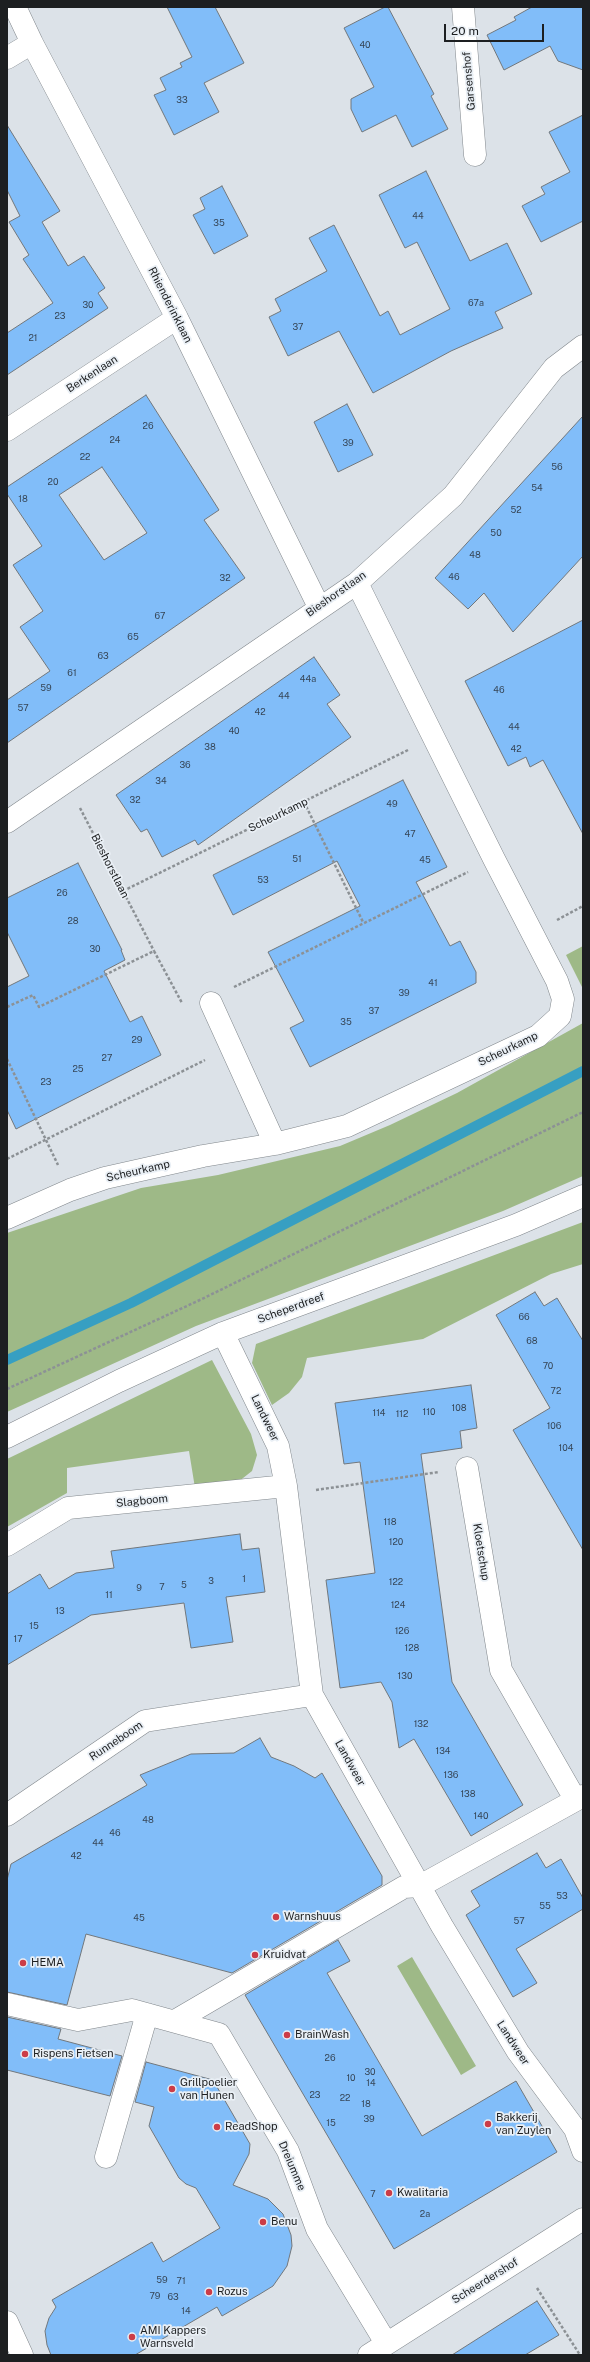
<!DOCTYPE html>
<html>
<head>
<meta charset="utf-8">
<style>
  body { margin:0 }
  #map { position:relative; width:590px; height:2362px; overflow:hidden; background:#dce2e8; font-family:"Public Sans",sans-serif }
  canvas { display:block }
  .frame { position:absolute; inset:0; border:8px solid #1d1f21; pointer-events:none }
  .scale { position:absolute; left:444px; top:24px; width:100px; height:18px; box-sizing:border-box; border:2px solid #1d1f21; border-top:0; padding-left:5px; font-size:12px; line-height:14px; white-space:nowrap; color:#1d1f21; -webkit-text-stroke:3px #e9eff5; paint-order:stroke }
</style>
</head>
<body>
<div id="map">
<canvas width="590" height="2362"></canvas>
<div class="frame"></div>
<div class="scale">20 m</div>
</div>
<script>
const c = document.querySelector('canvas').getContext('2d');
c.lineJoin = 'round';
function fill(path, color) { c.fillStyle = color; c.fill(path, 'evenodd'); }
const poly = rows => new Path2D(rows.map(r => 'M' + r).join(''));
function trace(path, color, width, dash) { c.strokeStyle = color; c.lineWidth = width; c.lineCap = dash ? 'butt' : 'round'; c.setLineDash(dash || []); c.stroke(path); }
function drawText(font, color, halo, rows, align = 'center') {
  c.font = font + ' "Public Sans",sans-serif'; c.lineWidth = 3.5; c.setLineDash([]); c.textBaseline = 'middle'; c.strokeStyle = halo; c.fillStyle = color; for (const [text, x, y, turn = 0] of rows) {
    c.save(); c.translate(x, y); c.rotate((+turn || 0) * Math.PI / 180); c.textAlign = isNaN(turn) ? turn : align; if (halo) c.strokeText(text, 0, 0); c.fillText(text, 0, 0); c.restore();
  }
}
fill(poly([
  [583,946,583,989,566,955],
  [583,1023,583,1176,503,1211,196,1326,7,1412,7,1233,141,1188,218,1175,340,1146,390,1125,457,1093],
  [583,1222,583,1264,551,1274,423,1339,307,1358,302,1377,289,1393,272,1405,252,1363,256,1344],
  [212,1360,251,1434,257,1455,252,1471,238,1482,195,1488,189,1451,67,1468,67,1493,7,1527,7,1459],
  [412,1957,476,2066,461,2075,397,1966]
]), '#9eb987');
trace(poly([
  [7,1360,131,1303,583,1071]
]), '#379fc2', 10);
const building = poly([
  [167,7,215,7,244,63,204,83,219,112,174,135,154,95,166,90,160,78,182,67,180,63,192,57,167,7],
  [385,7,388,7,434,94,431,96,448,129,412,147,396,115,362,132,351,109,351,99,374,87,344,28,385,7],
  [532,7,583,7,583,70,558,61,550,46,504,70,487,35,516,20,514,17,532,7],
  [583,115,583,221,541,242,522,206,545,194,541,187,570,172,549,132,583,115],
  [7,125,60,211,42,222,68,266,84,256,105,288,98,293,108,308,7,375,7,333,53,303,23,259,29,255,9,222,20,216,7,190,7,125],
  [426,171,470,261,507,243,532,294,495,312,503,328,451,351,373,393,339,331,288,356,269,317,281,311,275,299,327,271,309,238,334,225,380,316,388,311,400,335,450,309,417,242,405,248,379,195,426,171],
  [222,186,248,236,214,254,193,215,205,209,200,198,222,186],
  [146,395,219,510,204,520,245,578,7,743,7,700,50,671,20,627,43,611,13,565,42,546,7,494,7,487,146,395],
  [102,467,147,533,104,560,59,495,102,467],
  [347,404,373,455,338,472,314,422,347,404],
  [583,416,583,556,513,632,484,593,468,609,435,578,583,416],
  [583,620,583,834,543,760,530,767,526,757,508,766,465,681,583,620],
  [314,657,340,695,327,704,351,737,198,845,195,840,162,857,147,829,141,832,116,795,314,657],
  [403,780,447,867,416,882,450,946,460,941,476,972,476,983,310,1067,290,1028,304,1021,268,952,360,906,337,861,233,915,213,875,403,780],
  [78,863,122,950,121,950,125,960,104,971,130,1022,142,1016,161,1055,16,1129,7,1110,7,987,29,976,7,932,7,898,78,863],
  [535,1292,544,1306,557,1298,583,1341,583,1550,513,1430,550,1408,496,1315,535,1292],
  [471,1385,477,1428,460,1431,462,1448,421,1454,452,1682,523,1805,471,1836,414,1739,399,1748,392,1702,381,1682,340,1688,326,1580,375,1573,360,1462,344,1464,335,1403,471,1385],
  [240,1534,242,1550,259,1548,265,1592,226,1597,233,1642,191,1648,184,1603,91,1615,7,1665,7,1594,40,1574,49,1589,76,1573,114,1568,111,1551,240,1534],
  [260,1738,271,1757,294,1766,315,1778,322,1773,382,1876,382,1885,232,1973,86,1934,67,2005,7,1992,7,1880,11,1864,147,1785,140,1775,191,1754,234,1753,260,1738],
  [537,1853,546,1868,561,1859,583,1898,583,1909,516,1949,537,1983,513,1997,466,1915,480,1906,471,1891,537,1853],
  [338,1940,350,1961,327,1973,422,2136,516,2081,557,2152,394,2249,245,1995,338,1940],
  [7,2017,61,2029,58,2039,122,2056,110,2096,7,2070,7,2017],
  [146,2062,213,2080,250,2144,249,2154,233,2185,268,2199,283,2214,291,2235,292,2246,287,2266,273,2286,260,2294,222,2316,217,2307,135,2355,51,2355,47,2345,45,2331,49,2318,56,2307,52,2300,152,2242,163,2262,220,2228,196,2188,186,2184,179,2178,149,2126,154,2107,135,2102,146,2062],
  [537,2301,559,2335,525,2355,452,2355,537,2301]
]);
fill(building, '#81bdf9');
trace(building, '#71777c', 1);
const minor = poly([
  [15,7,32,43,177,318,319,607],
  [463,7,475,155],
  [7,58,32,43],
  [7,430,177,318],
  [7,822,357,583,453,496,554,368,583,346],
  [211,1003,275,1144],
  [7,1218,70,1190,105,1178,203,1156,275,1144,347,1126,538,1036,560,1016,563,999,557,981,494,859,357,583],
  [223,1333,278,1446,286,1486,312,1695,442,1926,518,2052,575,2129,583,2151],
  [7,1437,119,1381,223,1333,516,1225,583,1196],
  [467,1468,501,1670,575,1799],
  [7,1545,68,1508,286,1486],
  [7,1815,145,1721,312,1695],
  [7,2004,78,2020,132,2010,219,2034,288,2151,317,2229,386,2343],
  [175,2021,404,1887,420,1886,583,1796],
  [106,2157,147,2014],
  [7,2322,22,2355],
  [369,2355,583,2219]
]);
trace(minor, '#81878c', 23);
trace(poly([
  [304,802,363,922],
  [80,808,154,951],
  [123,891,408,750],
  [557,920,583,906],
  [234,987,468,872],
  [7,1007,33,995,39,1007,154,951,182,1003],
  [7,1059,58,1165],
  [7,1159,205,1060],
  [7,1389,202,1299,583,1112],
  [316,1490,439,1472],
  [537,2288,580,2355]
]), '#8c9195', 2.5, [3, 2]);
trace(minor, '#fff', 22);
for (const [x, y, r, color] of [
  [276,1917,4,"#cc3c47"],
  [255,1955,4,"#cc3c47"],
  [23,1963,4,"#cc3c47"],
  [287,2035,4,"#cc3c47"],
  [25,2054,4,"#cc3c47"],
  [172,2089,4,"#cc3c47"],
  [488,2124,4,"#cc3c47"],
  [217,2127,4,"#cc3c47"],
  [389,2193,4,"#cc3c47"],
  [263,2222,4,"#cc3c47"],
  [209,2292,4,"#cc3c47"],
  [132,2337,4,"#cc3c47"]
]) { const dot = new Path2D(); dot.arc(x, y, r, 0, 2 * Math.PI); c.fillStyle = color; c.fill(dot); trace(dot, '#e9eff5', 1.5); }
drawText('9px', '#364657', null, [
  ["40",365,45],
  ["33",182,100],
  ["44",418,216],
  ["35",219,223],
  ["67a",476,303],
  ["30",88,305],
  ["23",60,316],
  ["37",298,327],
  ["21",33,338],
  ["26",148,426],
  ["24",115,440],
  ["39",348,443],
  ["22",85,457],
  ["56",557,467],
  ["20",53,482],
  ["54",537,488],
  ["18",23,499],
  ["52",516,510],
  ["50",496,533],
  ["48",475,555],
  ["46",454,577],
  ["32",225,578],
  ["67",160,616],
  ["65",133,637],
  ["63",103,656],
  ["61",72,673],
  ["44a",308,679],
  ["59",46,688],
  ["46",499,690],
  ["44",284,696],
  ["57",23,708],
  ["42",260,712],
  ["44",514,727],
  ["40",234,731],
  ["38",210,747],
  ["42",516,749],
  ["36",185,765],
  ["34",161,781],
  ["32",135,800],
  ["49",392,804],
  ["47",410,834],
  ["51",297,859],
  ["45",425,860],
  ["53",263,880],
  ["26",62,893],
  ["28",73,921],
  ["30",95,949],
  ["41",433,983],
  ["39",404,993],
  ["37",374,1011],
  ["35",346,1022],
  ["29",137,1040],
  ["27",107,1058],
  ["25",78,1069],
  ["23",46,1082],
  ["66",524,1317],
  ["68",532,1341],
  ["70",548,1366],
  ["72",556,1391],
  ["108",459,1408],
  ["110",429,1412],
  ["114",379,1413],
  ["112",402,1414],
  ["106",554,1426],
  ["104",566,1448],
  ["118",390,1522],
  ["120",396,1542],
  ["1",244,1579],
  ["3",211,1581],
  ["122",396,1582],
  ["5",184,1585],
  ["7",162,1587],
  ["9",139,1588],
  ["11",109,1595],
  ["124",398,1605],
  ["13",60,1611],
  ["15",34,1626],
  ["126",402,1631],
  ["17",18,1639],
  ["128",412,1648],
  ["130",405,1676],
  ["132",421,1724],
  ["134",443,1751],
  ["136",451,1775],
  ["138",468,1794],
  ["140",481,1816],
  ["48",148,1820],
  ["46",115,1833],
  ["44",98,1843],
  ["42",76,1856],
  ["53",562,1896],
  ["55",545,1906],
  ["45",139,1918],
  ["57",519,1921],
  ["26",330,2058],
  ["30",370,2072],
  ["10",351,2078],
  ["14",371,2083],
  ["23",315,2095],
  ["22",345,2098],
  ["18",366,2104],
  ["39",369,2119],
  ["15",331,2123],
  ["7",373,2194],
  ["2a",425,2214],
  ["59",162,2280],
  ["71",181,2281],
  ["79",155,2296],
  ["63",173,2297],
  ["14",186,2311]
]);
drawText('11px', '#1d1f21', '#e9eff5', [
  ["Garsenshof",469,81,-95],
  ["Rhienderinklaan",170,305,63],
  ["Berkenlaan",92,374,-33],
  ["Bieshorstlaan",336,594,-35],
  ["Scheurkamp",278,815,-26],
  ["Bieshorstlaan",110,866,63],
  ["Scheurkamp",508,1049,-26],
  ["Scheurkamp",138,1171,-13],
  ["Scheperdreef",291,1308,-20],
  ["Landweer",265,1418,64],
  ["Slagboom",142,1501,-6],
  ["Kloetschup",481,1552,81],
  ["Runneboom",116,1741,-34],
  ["Landweer",350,1763,61],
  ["Landweer",513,2043,57],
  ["Dreiumme",292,2166,67],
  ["Scheerdershof",485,2281,-32]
]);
drawText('11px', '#1d1f21', '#e9eff5', [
  ["Warnshuus",284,1917],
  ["Kruidvat",263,1955],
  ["HEMA",31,1963],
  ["BrainWash",295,2035],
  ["Rispens Fietsen",33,2054],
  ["Grillpoelier",180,2083],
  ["van Hunen",180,2096],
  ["Bakkerij",496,2118],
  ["van Zuylen",496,2131],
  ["ReadShop",225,2127],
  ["Kwalitaria",397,2193],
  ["Benu",271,2222],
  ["Rozus",217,2292],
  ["AMI Kappers",140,2331],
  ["Warnsveld",140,2344]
], 'left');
</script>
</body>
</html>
